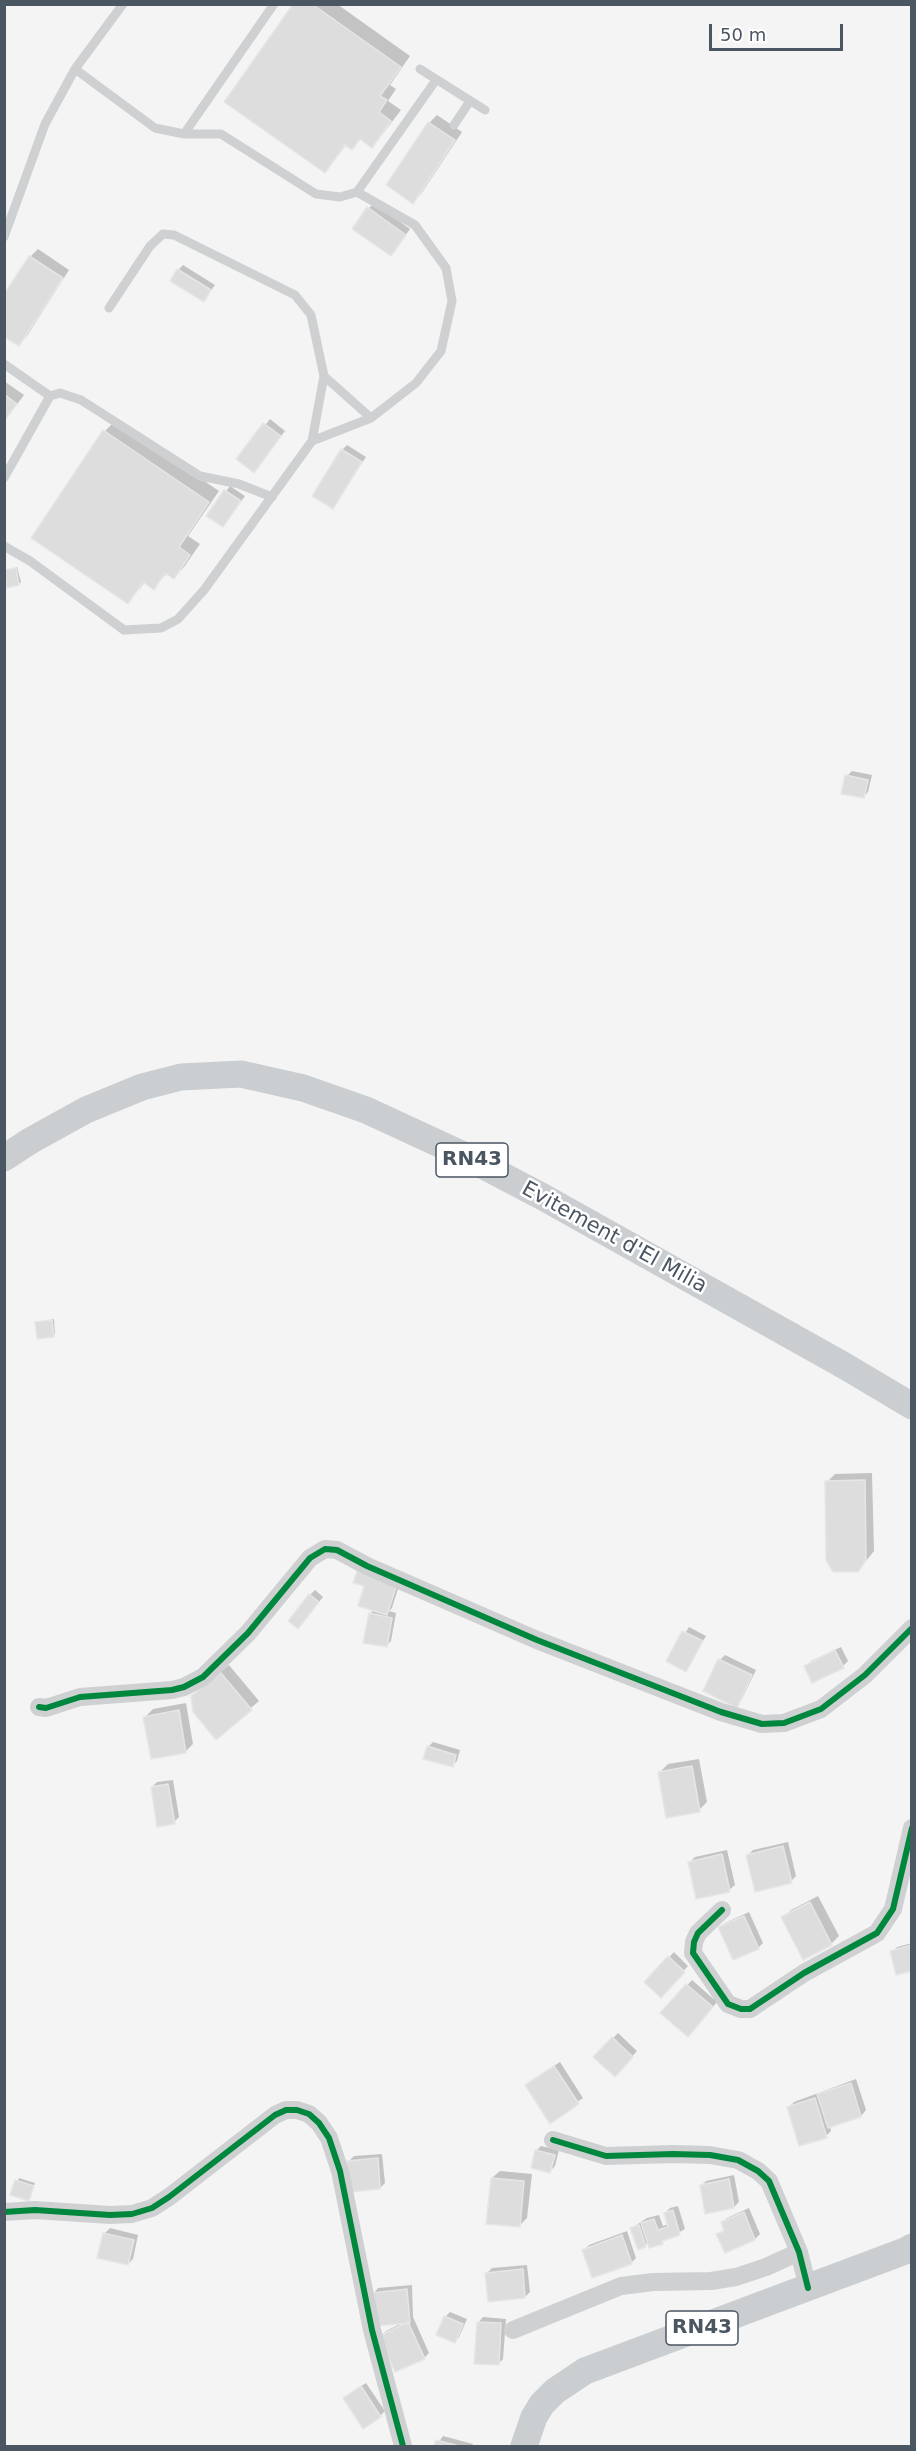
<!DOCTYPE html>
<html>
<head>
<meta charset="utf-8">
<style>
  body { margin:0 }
  #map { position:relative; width:916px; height:2451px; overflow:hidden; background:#f4f4f4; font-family:"DejaVu Sans",sans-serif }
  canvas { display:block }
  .frame { position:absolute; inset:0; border:6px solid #4a5661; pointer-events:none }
  .scale { position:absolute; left:709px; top:24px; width:134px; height:27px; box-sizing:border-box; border:3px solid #4a5661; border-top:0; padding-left:8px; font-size:18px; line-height:21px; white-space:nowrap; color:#4a5661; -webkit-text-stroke:4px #fff; paint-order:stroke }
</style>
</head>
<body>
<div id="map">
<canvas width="916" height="2451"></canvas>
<div class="frame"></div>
<div class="scale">50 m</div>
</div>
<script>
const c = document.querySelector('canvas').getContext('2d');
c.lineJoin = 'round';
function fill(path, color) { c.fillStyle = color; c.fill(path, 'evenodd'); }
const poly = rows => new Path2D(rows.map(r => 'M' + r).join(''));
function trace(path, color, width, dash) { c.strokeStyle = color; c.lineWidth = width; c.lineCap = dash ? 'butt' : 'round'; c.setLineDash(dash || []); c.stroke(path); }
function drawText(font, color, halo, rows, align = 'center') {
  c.font = font + ' "DejaVu Sans",sans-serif'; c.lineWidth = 5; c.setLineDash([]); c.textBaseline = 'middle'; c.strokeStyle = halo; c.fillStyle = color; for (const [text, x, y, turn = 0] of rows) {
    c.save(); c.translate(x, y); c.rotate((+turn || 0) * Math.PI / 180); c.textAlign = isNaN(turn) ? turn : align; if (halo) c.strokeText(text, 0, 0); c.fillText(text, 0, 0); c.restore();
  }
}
fill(poly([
  [295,4,337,4,410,56,390,85,396,89,388,101,401,110,382,135,372,146,361,139,352,148,347,144,325,172],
  [437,115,462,132,421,194,413,202,429,123],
  [374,203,410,229,391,255,369,208],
  [38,249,69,270,27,336,19,344,30,257],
  [183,265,215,285,204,300,178,270],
  [4,381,24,395,4,422],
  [270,419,285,431,259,466,239,459],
  [115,421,219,491,188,536,200,544,184,567,174,578,167,573,154,588,145,582,128,603,105,431],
  [347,445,366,457,332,507,342,450],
  [230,486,245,496,228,520,208,515],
  [17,567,21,582,19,584,5,571],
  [852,771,872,775,868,792,863,797,847,776],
  [54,1319,55,1334,53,1336,37,1323],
  [872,1473,874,1551,858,1571,827,1482,835,1474],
  [401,1579,392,1608,389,1611,396,1613,391,1641,386,1646,370,1614],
  [315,1590,323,1597,303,1622,310,1595],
  [689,1627,706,1636,686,1670,668,1660],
  [841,1647,848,1661,843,1666,806,1666,811,1661],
  [725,1655,756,1670,741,1701,736,1706,720,1660],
  [229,1665,259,1701,216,1738,200,1689],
  [186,1703,193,1744,185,1752,145,1717,153,1709],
  [433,1742,460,1750,457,1761,452,1766,428,1747],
  [699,1759,707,1802,699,1810,660,1772,668,1764],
  [173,1780,179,1817,174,1822,152,1787,157,1782],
  [788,1842,796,1876,791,1881,748,1855,753,1850],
  [727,1850,735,1885,729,1890,690,1862,695,1857],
  [818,1896,839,1936,831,1944,783,1918,791,1910],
  [749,1912,763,1943,758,1948,720,1928,725,1923],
  [912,1943,912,1969,892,1952,897,1947],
  [674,1952,688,1966,661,1996,646,1982],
  [692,1980,717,2002,693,2030,663,2012],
  [618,2033,637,2051,615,2075,595,2057],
  [560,2062,583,2098,550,2121,532,2080],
  [856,2079,866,2110,861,2116,830,2126,831,2131,826,2136,789,2107,794,2102],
  [541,2146,559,2150,555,2166,550,2171,536,2151],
  [382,2154,385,2183,380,2188,349,2161,354,2156],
  [500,2171,532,2174,527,2218,519,2226,492,2178],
  [734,2175,739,2202,734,2207,701,2186,706,2181],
  [19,2178,35,2183,29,2199,12,2194],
  [678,2206,685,2229,662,2242,648,2243,639,2248,632,2228,647,2218,659,2215,663,2226,669,2224,665,2213,670,2208],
  [749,2208,760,2234,755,2239,725,2251,718,2234,725,2229,722,2223,727,2218],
  [110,2228,138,2235,133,2259,128,2264,105,2233],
  [627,2231,636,2258,631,2263,584,2250,589,2245],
  [527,2265,530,2292,525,2297,487,2273,492,2268],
  [412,2285,413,2317,429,2353,424,2358,381,2336,386,2331,404,2322,373,2294,378,2288],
  [450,2312,467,2319,459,2337,454,2342,445,2317],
  [483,2317,506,2319,503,2359,498,2364,478,2323],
  [366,2383,385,2411,380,2416,350,2393],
  [443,2436,473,2444,472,2446,436,2446]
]), '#0003');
const building = poly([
  [293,4,312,4,401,67,380,96,387,100,379,112,391,121,372,148,360,139,352,150,345,145,325,173,224,102,293,4],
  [428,122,455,140,413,204,386,185,428,122],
  [367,207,406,235,391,256,352,229,367,207],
  [29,256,63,278,19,346,4,337,4,294,29,256],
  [177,269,211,290,204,302,170,281,177,269],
  [4,394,17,404,4,421,4,394],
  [263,423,281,436,254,473,236,459,263,423],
  [103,430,209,502,179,547,190,555,174,579,165,573,154,590,143,582,128,604,31,538,103,430],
  [341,449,362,462,333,509,312,496,341,449],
  [224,490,241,501,223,527,206,516,224,490],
  [16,568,19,585,7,588,4,570,16,568],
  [845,775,868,780,864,798,841,794,845,775],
  [52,1320,54,1337,37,1339,35,1322,52,1320],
  [865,1480,866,1560,858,1572,833,1572,826,1560,825,1481,865,1480],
  [357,1571,397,1584,387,1615,358,1606,364,1586,353,1583,357,1571],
  [309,1594,319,1602,298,1629,288,1621,309,1594],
  [369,1613,392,1618,387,1647,363,1643,369,1613],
  [682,1631,703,1641,686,1672,666,1661,682,1631],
  [835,1650,844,1668,812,1683,804,1666,835,1650],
  [718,1659,752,1675,737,1708,703,1691,718,1659],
  [220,1672,252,1710,216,1740,193,1712,191,1696,220,1672],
  [179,1710,186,1753,151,1759,143,1717,179,1710],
  [427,1746,456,1755,453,1767,423,1759,427,1746],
  [692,1766,700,1812,666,1818,658,1772,692,1766],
  [168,1784,175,1824,157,1827,151,1787,168,1784],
  [783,1846,792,1883,755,1892,746,1855,783,1846],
  [722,1854,730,1892,696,1899,688,1862,722,1854],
  [810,1902,832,1945,803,1960,781,1917,810,1902],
  [744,1916,759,1949,733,1960,718,1927,744,1916],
  [912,1945,912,1971,896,1975,890,1951,912,1945],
  [668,1956,685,1972,661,1998,644,1982,668,1956],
  [686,1984,713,2007,688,2037,660,2013,686,1984],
  [612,2037,633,2057,615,2077,593,2057,612,2037],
  [554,2066,579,2104,550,2124,525,2085,554,2066],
  [851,2083,861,2117,828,2128,817,2094,851,2083],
  [815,2098,827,2138,799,2146,787,2107,815,2098],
  [535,2150,555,2155,550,2173,531,2168,535,2150],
  [378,2158,380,2189,350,2192,347,2161,378,2158],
  [491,2178,524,2181,520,2227,486,2224,491,2178],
  [729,2179,734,2208,705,2214,700,2185,729,2179],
  [15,2180,34,2186,29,2201,10,2195,15,2180],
  [673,2210,680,2235,662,2241,663,2244,649,2248,641,2223,654,2219,658,2230,668,2227,664,2213,673,2210],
  [744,2212,755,2240,725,2253,716,2234,724,2231,721,2222,744,2212],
  [639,2225,646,2247,638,2250,630,2228,639,2225],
  [103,2233,134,2240,128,2265,97,2258,103,2233],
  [622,2235,632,2264,592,2278,582,2250,622,2235],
  [523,2269,525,2298,488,2302,485,2273,523,2269],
  [407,2289,410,2323,375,2326,372,2293,407,2289],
  [444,2316,463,2324,455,2343,436,2335,444,2316],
  [408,2322,425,2359,395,2372,379,2336,408,2322],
  [477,2322,501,2323,499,2365,474,2364,477,2322],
  [361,2386,381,2417,363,2429,343,2398,361,2386],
  [436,2440,459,2446,434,2446,436,2440]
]);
fill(building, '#ddddde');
trace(building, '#e5e6e7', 1.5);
trace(poly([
  [420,69,485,110],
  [454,125,470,101],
  [184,134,274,4],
  [357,192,436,80],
  [4,237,45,124,75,69,123,4],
  [109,308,150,246,163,234,174,235,295,295,311,315,324,376,312,441],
  [4,364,50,396,60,393,81,400,200,476,239,484,272,497],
  [324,376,371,418],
  [4,478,50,396],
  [4,546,30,561,124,630,161,628,178,619,204,590,312,441,371,418,416,383,441,351,452,301,446,268,415,225,357,192,340,197,316,194,221,134,184,134,155,128,75,69]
]), '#ced0d2', 9);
trace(poly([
  [39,1707,46,1708,80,1697,172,1690,184,1687,203,1677,248,1633,310,1558,325,1549,337,1550,367,1566,537,1640,721,1712,762,1724,784,1723,821,1709,865,1675,912,1628],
  [722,1910,698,1933,694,1942,693,1953,728,2004,741,2009,750,2009,804,1973,877,1933,893,1909,912,1828],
  [553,2140,606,2156,673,2154,710,2155,738,2160,758,2171,769,2181,799,2252,808,2288],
  [4,2212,35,2210,110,2215,132,2214,152,2208,169,2197,275,2115,286,2110,297,2110,309,2114,319,2123,329,2138,340,2171,372,2330,403,2446],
  [513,2330,621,2286,653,2282,711,2281,736,2277,766,2267,799,2252]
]), '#ced0d2', 18);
trace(poly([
  [4,1158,30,1141,86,1110,142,1087,181,1077,241,1074,303,1088,366,1110,459,1153,543,1197,843,1365,912,1406],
  [524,2446,534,2417,542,2404,555,2391,585,2371,905,2251,912,2247]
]), '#caced1', 27);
trace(poly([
  [39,1707,46,1708,80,1697,172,1690,184,1687,203,1677,248,1633,310,1558,325,1549,337,1550,367,1566,537,1640,721,1712,762,1724,784,1723,821,1709,865,1675,912,1628],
  [722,1910,698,1933,694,1942,693,1953,728,2004,741,2009,750,2009,804,1973,877,1933,893,1909,912,1828],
  [553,2140,606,2156,673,2154,710,2155,738,2160,758,2171,769,2181,799,2252,808,2288],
  [4,2212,35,2210,110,2215,132,2214,152,2208,169,2197,275,2115,286,2110,297,2110,309,2114,319,2123,329,2138,340,2171,372,2330,403,2446]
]), '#00873e', 6);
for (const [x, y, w] of [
  [472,1160,72],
  [702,2328,72]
]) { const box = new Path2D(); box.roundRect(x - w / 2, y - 17, w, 34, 4.5); c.fillStyle = '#fff'; c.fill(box); trace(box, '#4a5661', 1.5); }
drawText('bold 20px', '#4a5661', null, [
  ["RN43",472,1160],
  ["RN43",702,2328]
]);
drawText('21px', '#4a5661', '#fff', [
  ["Evitement d'El Milia",614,1238,29]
]);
</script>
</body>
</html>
